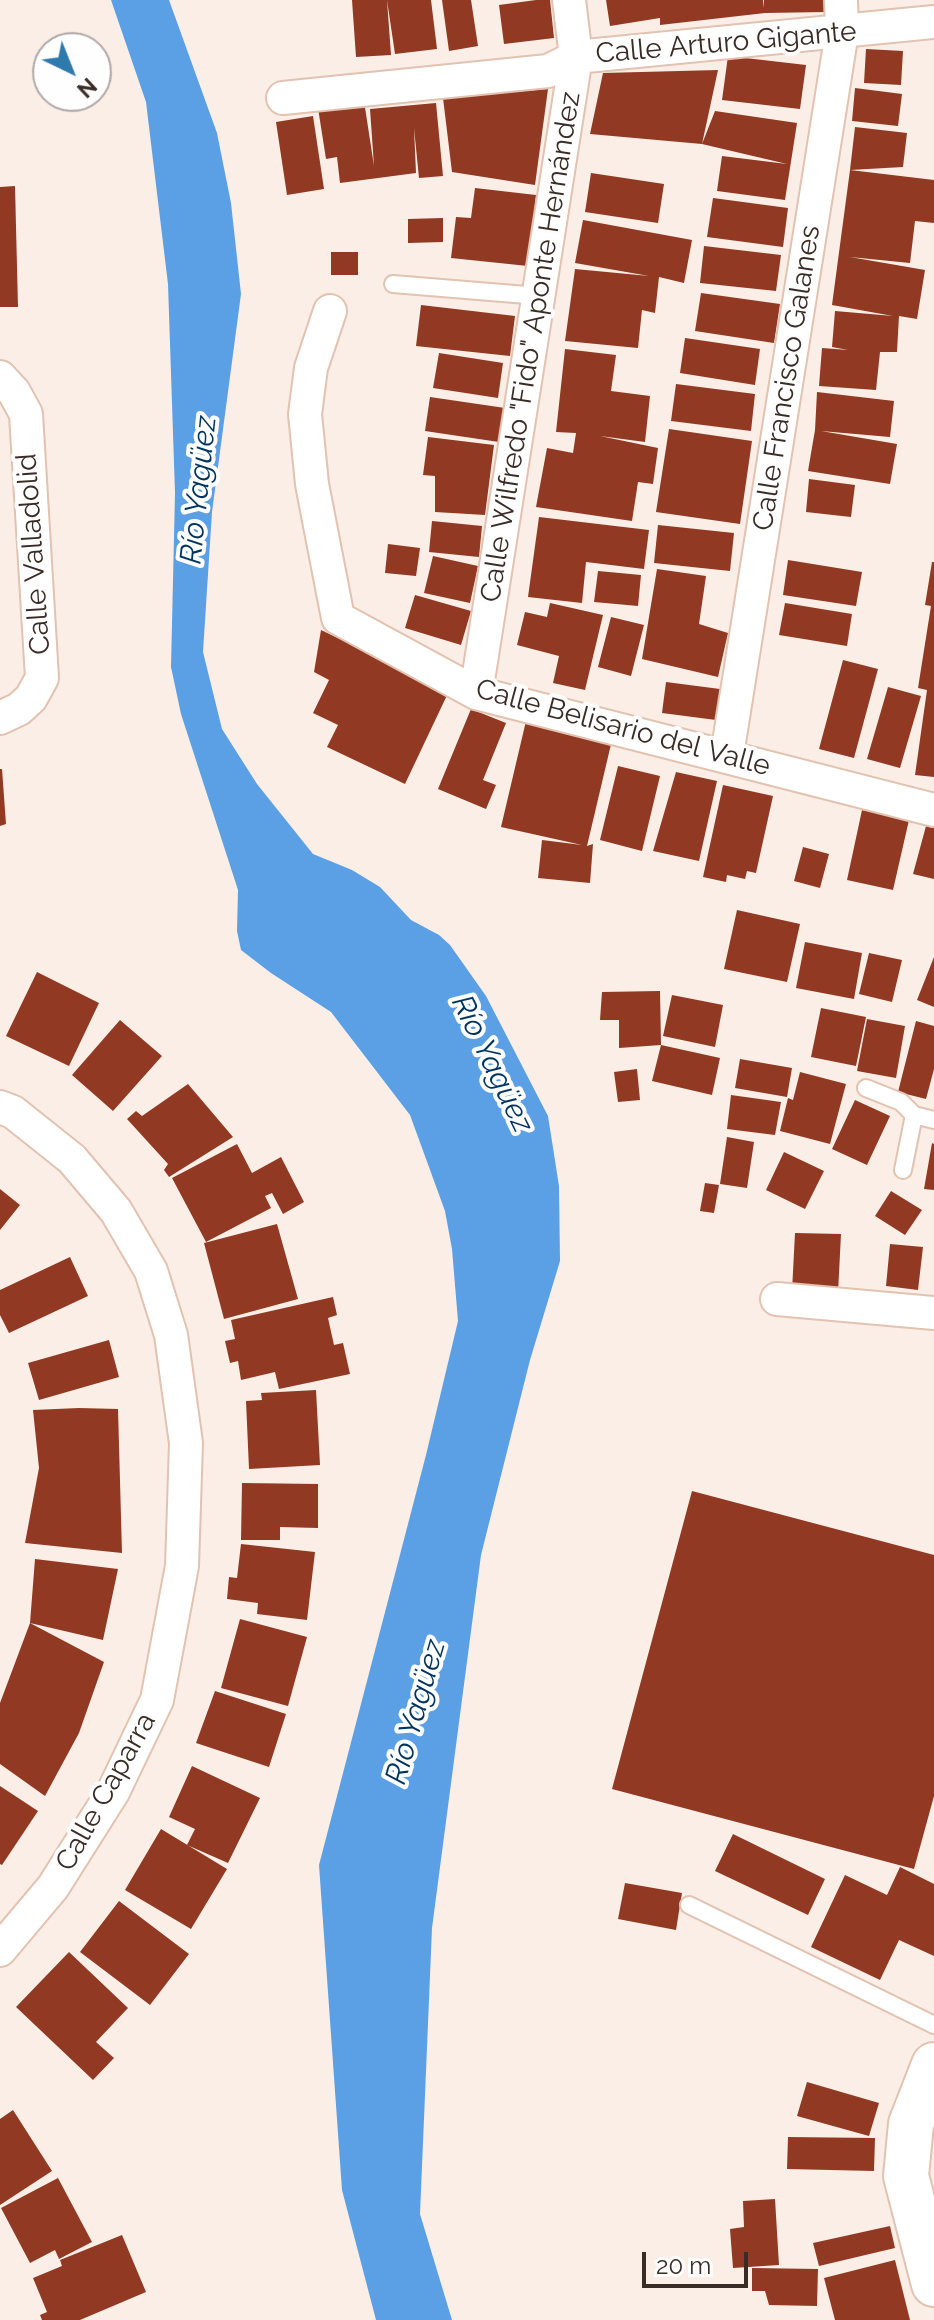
<!DOCTYPE html>
<html>
<head>
<meta charset="utf-8">
<style>
  body { margin:0 }
  #map { position:relative; width:934px; height:2320px; overflow:hidden; background:#fbeee6; font-family:Raleway,sans-serif }
  canvas { display:block }
  .north { position:absolute; left:32px; top:32px; width:80px; height:80px; box-sizing:border-box; background:#fefefe; border:2px solid #afaaa8; border-radius:50%; rotate:137deg; font-size:22px; font-weight:700; line-height:32px; text-align:center; color:#392c26 }
  .north::after { content:''; display:block; margin:auto; width:28px; height:36px; background:#2f79ad; clip-path:polygon(50% 0,100% 100%,50% 72%,0 100%) }
  .scale { position:absolute; left:642px; top:2252px; width:106px; height:36px; box-sizing:border-box; border:4px solid #392c26; border-top:0; padding-left:10px; font-size:24px; line-height:28px; white-space:nowrap; color:#392c26; -webkit-text-stroke:6px #fefefe; paint-order:stroke }
</style>
</head>
<body>
<div id="map">
<canvas width="934" height="2320"></canvas>
<div class="north">N</div>
<div class="scale">20 m</div>
</div>
<script>
const c = document.querySelector('canvas').getContext('2d');
c.lineJoin = 'round';
function fill(path, color) { c.fillStyle = color; c.fill(path, 'evenodd'); }
const poly = rows => new Path2D(rows.map(r => 'M' + r).join(''));
function trace(path, color, width, dash) { c.strokeStyle = color; c.lineWidth = width; c.lineCap = dash ? 'butt' : 'round'; c.setLineDash(dash || []); c.stroke(path); }
function drawText(font, color, halo, rows, align = 'center') {
  c.font = font + ' Raleway,sans-serif'; c.lineWidth = 8; c.setLineDash([]); c.textBaseline = 'middle'; c.strokeStyle = halo; c.fillStyle = color; for (const [text, x, y, turn = 0] of rows) {
    c.save(); c.translate(x, y); c.rotate((+turn || 0) * Math.PI / 180); c.textAlign = isNaN(turn) ? turn : align; if (halo) c.strokeText(text, 0, 0); c.fillText(text, 0, 0); c.restore();
  }
}
fill(poly([
  [111,0,169,0,217,133,231,203,241,294,212,512,203,652,222,729,257,784,313,854,352,870,380,887,411,920,439,935,450,945,486,996,548,1116,559,1186,560,1261,530,1360,481,1555,432,1928,420,2214,452,2320,376,2320,342,2190,319,1865,426,1455,458,1321,452,1249,445,1211,410,1115,331,1012,271,973,241,950,237,931,238,890,181,714,171,667,175,493,168,284,146,102]
]), '#5ba0e5');
fill(poly([
  [352,0,387,0,391,55,356,57],
  [387,0,431,0,437,49,395,54],
  [442,0,471,0,478,46,449,51],
  [536,0,550,0,554,38,504,44,499,5],
  [606,0,763,0,764,8,764,0,826,0,826,12,765,13,660,25,660,18,610,26],
  [866,49,903,51,901,85,864,83],
  [728,56,806,65,800,109,722,100],
  [718,70,702,144,590,134,603,73],
  [855,88,902,94,898,126,852,121],
  [548,89,535,185,452,172,443,98],
  [364,101,374,166,370,109,436,103,443,176,419,178,414,128,416,173,340,183,337,157,326,159,318,108],
  [715,111,797,123,785,200,717,191,722,156,787,164,702,144],
  [313,116,324,189,287,195,276,122],
  [855,127,907,133,903,167,850,170],
  [850,170,934,180,934,223,915,221,910,263,850,257,925,270,917,319,899,316,897,352,880,352,876,390,819,386,822,348,848,350,832,347,835,311,893,316,832,305],
  [591,173,664,184,658,223,585,212],
  [15,186,18,307,0,307,0,187],
  [475,188,536,195,528,266,451,258,456,217,471,218],
  [713,198,788,208,783,247,707,237],
  [443,218,443,242,408,243,408,219],
  [583,220,692,240,684,283,659,277,655,313,642,310,638,348,565,341,575,269,649,276,575,263],
  [704,246,781,255,776,291,700,283],
  [331,252,358,252,358,275,331,275],
  [701,293,780,304,774,343,695,331],
  [421,305,515,316,510,356,416,346],
  [685,338,760,349,755,385,680,373],
  [565,349,616,355,611,391,650,396,645,442,600,436,658,448,653,484,638,482,632,521,536,507,547,448,573,453,576,433,556,432],
  [439,353,503,363,498,398,433,388],
  [676,384,755,394,751,431,671,421],
  [817,392,894,401,890,437,821,431,897,444,890,484,808,471,815,430],
  [430,397,505,408,499,442,425,431],
  [669,429,752,441,740,524,656,512],
  [428,437,494,445,485,515,435,512,435,476,423,475],
  [809,479,855,485,851,517,806,512],
  [539,517,649,530,644,569,586,562,582,603,528,597],
  [432,521,482,526,479,557,429,552],
  [658,525,734,533,730,571,654,563],
  [388,544,420,548,416,576,385,573],
  [433,556,478,566,470,603,424,593],
  [788,560,862,572,856,606,783,595],
  [932,562,934,562,934,777,915,775,927,690,918,688,931,606,925,605],
  [657,569,706,576,699,624,728,633,718,677,642,659],
  [598,571,641,575,638,606,594,602],
  [415,595,471,611,461,645,405,628],
  [550,603,603,615,585,690,553,683,559,656,517,645,525,612,547,617],
  [785,603,852,614,847,646,779,635],
  [611,617,644,625,631,676,598,667],
  [321,630,449,691,405,784,327,747,338,725,313,713,329,680,314,672],
  [843,660,878,669,854,758,819,749],
  [666,682,720,689,716,720,662,713],
  [888,687,921,696,900,768,867,759],
  [471,709,506,723,483,780,496,785,486,809,438,789],
  [526,721,612,740,587,846,593,844,590,883,538,878,542,840,582,845,501,827],
  [618,766,660,776,642,851,600,840],
  [0,769,2,769,6,824,0,826],
  [676,772,717,781,699,861,653,851],
  [723,785,773,796,756,873,747,871,745,879,727,875,726,882,703,877],
  [862,810,909,820,893,890,847,880],
  [926,826,934,828,934,879,913,874],
  [803,847,829,854,820,888,794,881],
  [737,910,800,924,787,982,724,969],
  [805,942,862,953,854,999,796,988],
  [869,953,902,960,892,1002,859,994],
  [934,957,934,1007,917,1000],
  [37,972,99,1003,69,1066,6,1036],
  [660,991,661,1045,619,1048,619,1020,600,1020,602,992],
  [672,995,723,1005,715,1047,663,1036],
  [821,1008,866,1017,856,1066,811,1057],
  [867,1019,905,1026,896,1078,857,1071],
  [120,1020,162,1056,113,1111,72,1075],
  [916,1021,934,1026,934,1069,926,1099,898,1092],
  [661,1045,720,1058,712,1095,652,1081],
  [740,1059,792,1068,787,1097,735,1088],
  [637,1069,640,1100,618,1102,614,1072],
  [800,1072,846,1084,830,1144,780,1131,788,1098,793,1100],
  [188,1084,233,1137,169,1177,164,1170,168,1164,127,1119,136,1111,142,1116],
  [731,1095,781,1102,775,1135,727,1129],
  [855,1100,890,1116,867,1165,832,1149],
  [727,1137,754,1142,747,1188,720,1184],
  [932,1143,934,1144,934,1190,924,1189],
  [237,1144,252,1173,281,1157,304,1202,283,1214,272,1193,265,1196,271,1208,206,1242,172,1178],
  [784,1152,824,1171,805,1209,766,1190],
  [705,1183,719,1185,714,1213,700,1211],
  [0,1189,20,1205,0,1230],
  [891,1191,922,1210,905,1235,875,1216],
  [277,1224,298,1299,224,1319,204,1243],
  [795,1233,841,1234,838,1293,792,1291],
  [890,1244,923,1247,918,1290,886,1286],
  [70,1257,88,1296,9,1333,0,1315,0,1290],
  [333,1297,337,1315,328,1318,334,1345,343,1343,350,1374,279,1389,275,1372,241,1380,238,1361,230,1363,225,1341,235,1339,231,1320],
  [109,1340,119,1377,39,1400,28,1363],
  [316,1390,320,1465,249,1469,246,1401,262,1400,261,1393],
  [79,1408,118,1409,122,1553,25,1543,39,1468,33,1410],
  [242,1483,318,1484,318,1528,280,1527,280,1540,241,1540],
  [692,1491,934,1555,934,1796,914,1869,612,1789],
  [241,1544,315,1552,307,1620,257,1614,258,1603,227,1599,229,1577,237,1578],
  [35,1559,118,1569,103,1640,30,1623],
  [240,1619,307,1637,288,1706,221,1688],
  [30,1623,104,1662,79,1733,45,1796,0,1764,0,1703],
  [215,1691,286,1714,269,1767,196,1743],
  [192,1766,260,1798,228,1863,187,1845,195,1829,169,1817],
  [0,1786,38,1811,2,1865,0,1864],
  [161,1829,227,1869,191,1929,125,1890],
  [733,1834,825,1879,808,1915,715,1871],
  [900,1867,934,1884,934,1956,899,1940,880,1980,811,1947,845,1875,887,1895],
  [625,1883,682,1893,676,1930,618,1919],
  [119,1901,189,1954,150,2005,80,1952],
  [69,1952,128,2008,96,2042,114,2058,93,2080,16,2007],
  [807,2082,879,2103,869,2136,797,2116],
  [13,2110,52,2171,0,2205,0,2119],
  [788,2137,875,2138,874,2171,787,2169],
  [58,2178,92,2242,59,2259,55,2250,30,2263,1,2208],
  [775,2199,779,2265,733,2268,730,2229,744,2227,743,2201],
  [890,2226,895,2248,819,2266,813,2243],
  [122,2235,146,2292,80,2320,42,2320,40,2315,47,2312,33,2278,62,2266,60,2260],
  [895,2260,910,2320,835,2320,824,2278],
  [752,2268,818,2269,817,2306,769,2305,765,2291,752,2291]
]), '#913922');
const lane = poly([
  [393,284,539,296],
  [866,1088,901,1102,914,1115,934,1120],
  [903,1170,914,1115],
  [689,1905,934,2025]
]);
const street = poly([
  [283,98,548,71,576,57,934,22],
  [330,311,311,368,305,414,312,484,338,618,476,693,934,810],
  [0,377,14,392,26,414,42,678,31,698,19,709,0,718],
  [476,693,576,57,569,0],
  [727,755,842,32,841,0],
  [0,1107,13,1112,72,1159,116,1211,151,1271,171,1335,186,1443,182,1566,157,1700,113,1792,53,1887,0,1950],
  [777,1299,934,1313]
]);
const primary = poly([
  [934,2065,911,2124,906,2176,934,2284]
]);
trace(lane, '#e2c2b0', 20);
trace(street, '#e2c2b0', 36);
trace(primary, '#e2c2b0', 48);
trace(lane, '#fff', 16);
trace(street, '#fff', 32);
trace(primary, '#fff', 44);
drawText('28px', '#392c26', '#fefefe', [
  ["Calle Arturo Gigante",726,43,-5],
  ["Calle Wilfredo \"Fido\" Aponte Hernández",531,347,-81],
  ["Calle Francisco Galanes",787,378,-81],
  ["Calle Valladolid",34,554,-94],
  ["Calle Belisario del Valle",623,728,15],
  ["Calle Caparra",106,1792,-61]
]);
drawText('italic 30px', '#00335e', '#fefefe', [
  ["Río Yagüez",199,490,-84],
  ["Río Yagüez",492,1064,64],
  ["Río Yagüez",416,1712,-74]
]);
</script>
</body>
</html>
